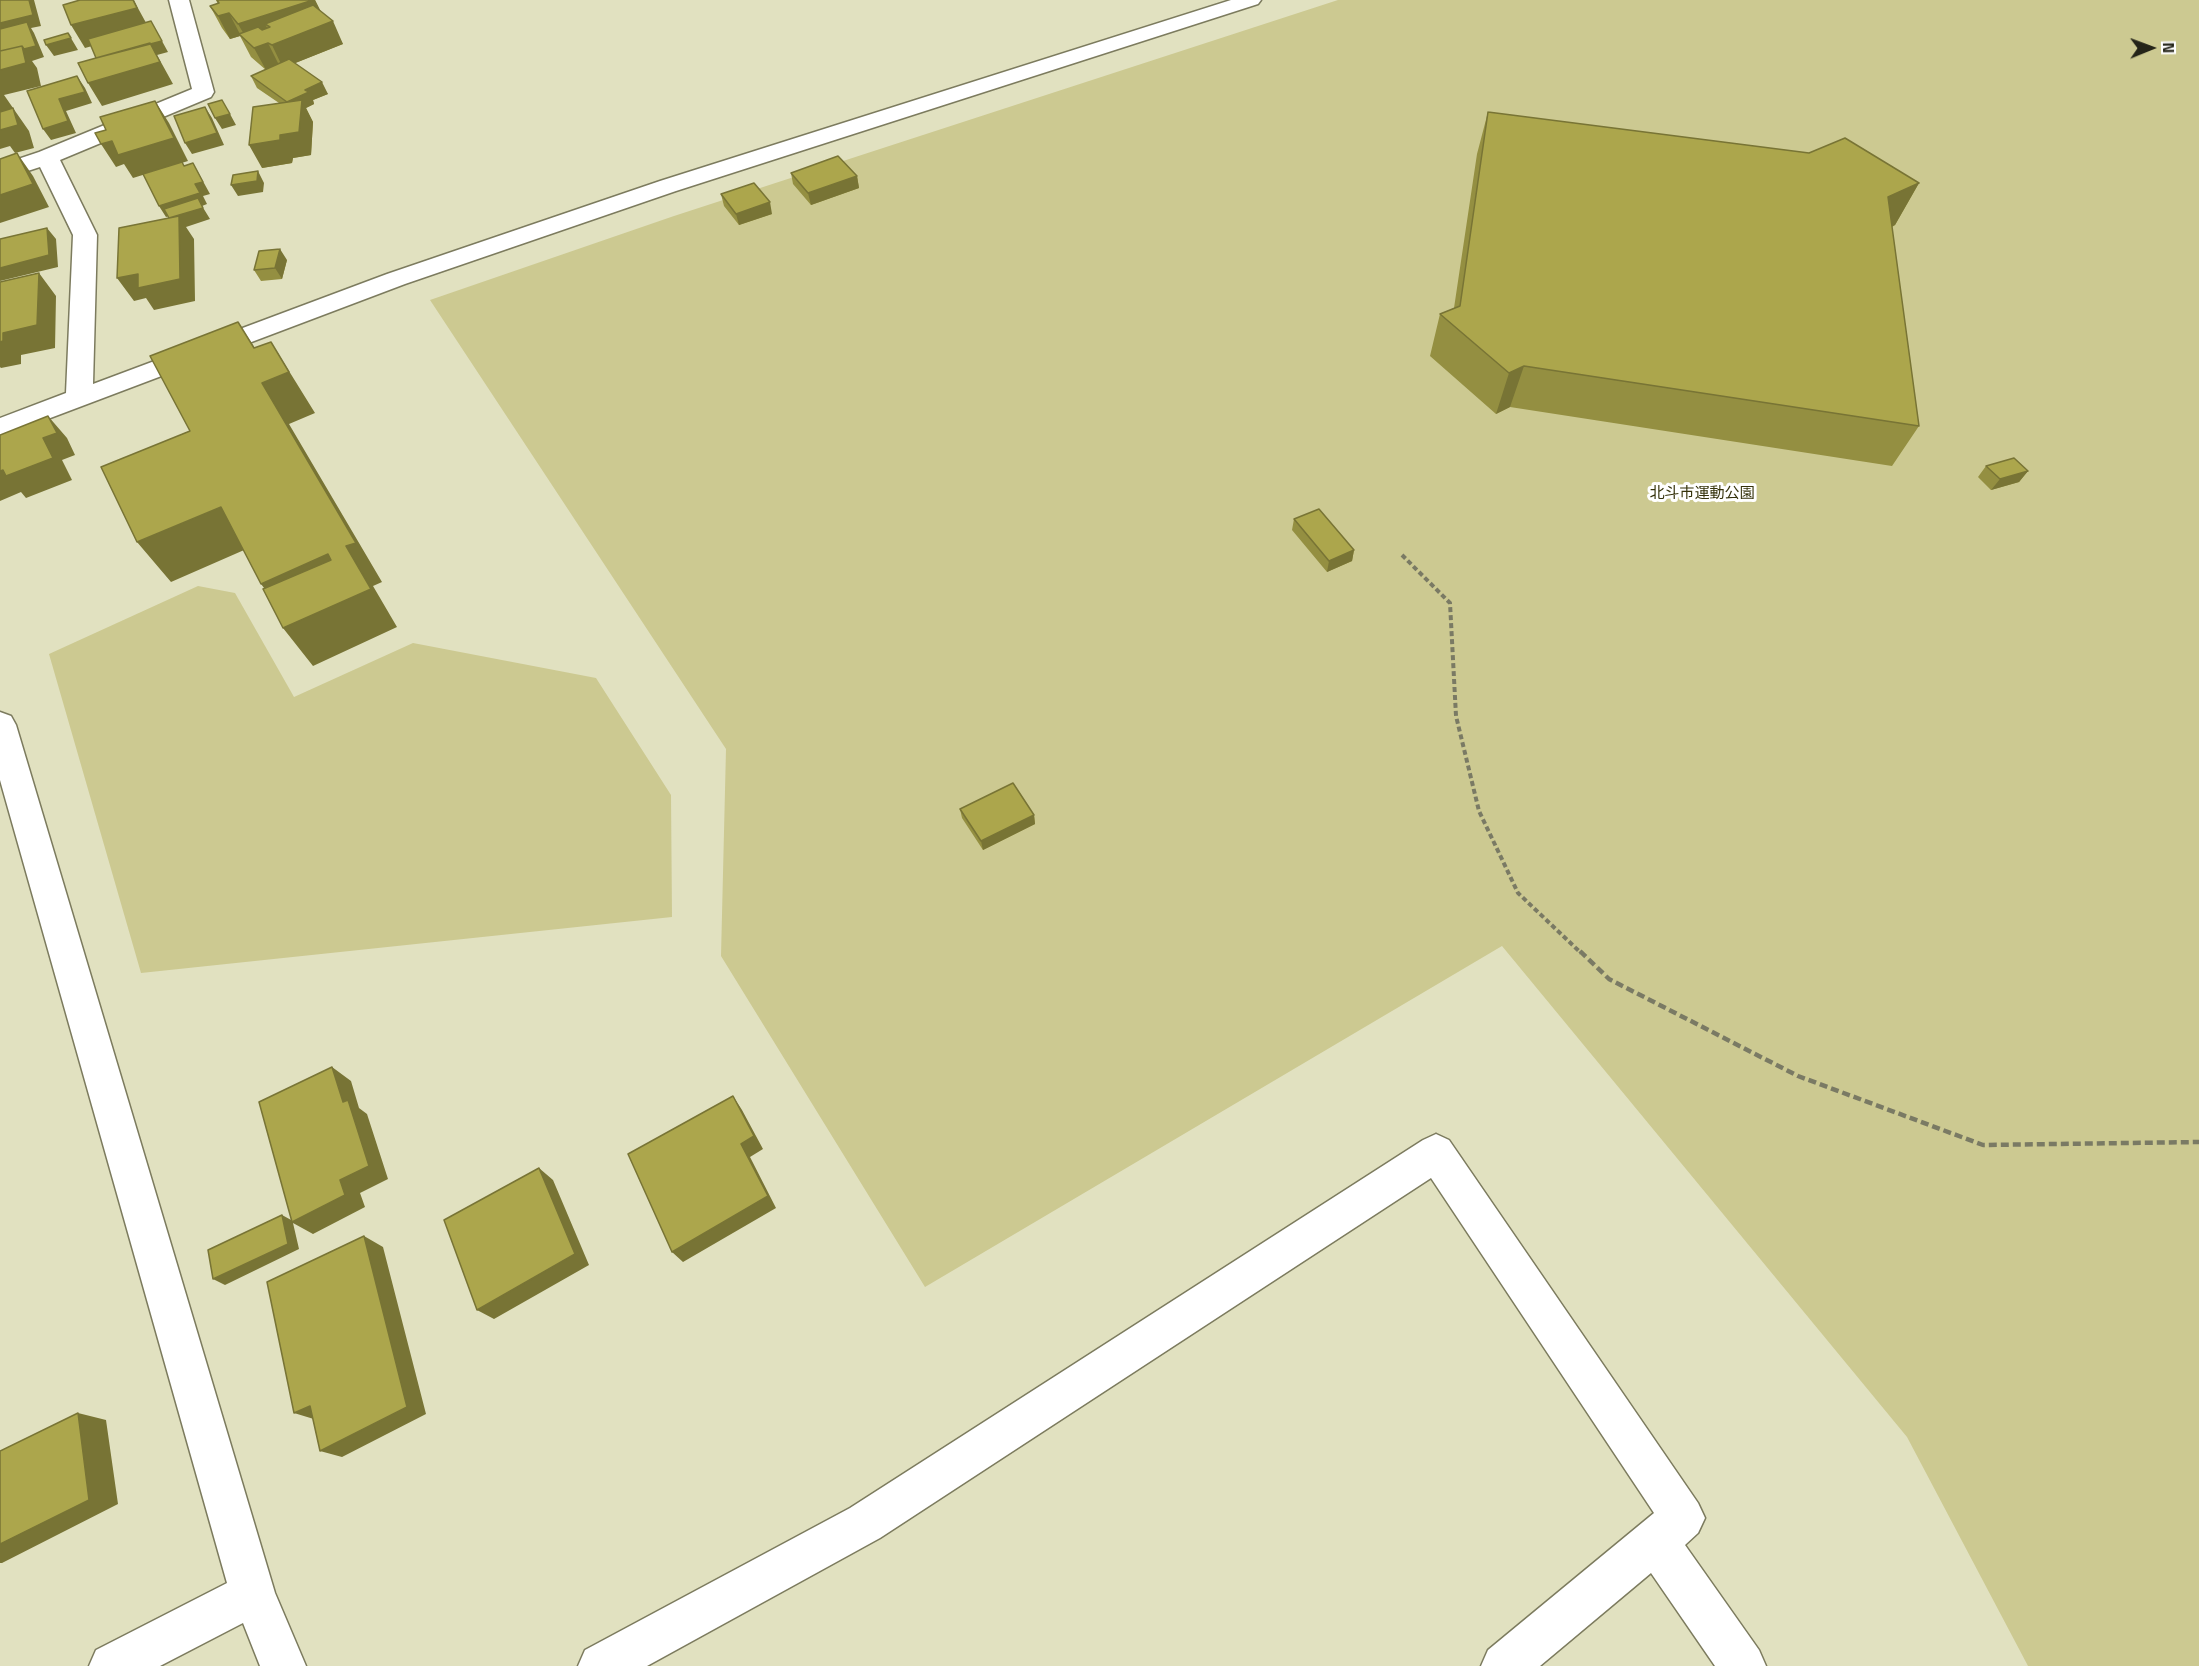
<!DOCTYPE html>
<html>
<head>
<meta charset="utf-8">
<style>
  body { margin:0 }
  #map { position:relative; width:2199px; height:1666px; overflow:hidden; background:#e1e1c0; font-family:"Titillium Web",sans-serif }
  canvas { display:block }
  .north { position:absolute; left:2121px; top:18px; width:60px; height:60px; -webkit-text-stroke:4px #fff; paint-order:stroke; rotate:89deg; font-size:16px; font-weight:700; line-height:24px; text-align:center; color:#242418 }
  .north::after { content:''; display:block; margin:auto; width:21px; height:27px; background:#242418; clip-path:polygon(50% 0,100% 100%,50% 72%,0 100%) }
</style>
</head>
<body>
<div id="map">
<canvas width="2199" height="1666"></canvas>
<div class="north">N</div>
</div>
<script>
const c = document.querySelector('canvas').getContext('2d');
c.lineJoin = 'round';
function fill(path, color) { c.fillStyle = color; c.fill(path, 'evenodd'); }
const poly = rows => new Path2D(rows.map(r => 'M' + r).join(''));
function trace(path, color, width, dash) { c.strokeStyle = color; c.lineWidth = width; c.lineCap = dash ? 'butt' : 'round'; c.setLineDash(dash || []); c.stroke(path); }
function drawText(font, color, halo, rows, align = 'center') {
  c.font = font + ' "Titillium Web","Noto Sans JP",sans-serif'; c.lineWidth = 6; c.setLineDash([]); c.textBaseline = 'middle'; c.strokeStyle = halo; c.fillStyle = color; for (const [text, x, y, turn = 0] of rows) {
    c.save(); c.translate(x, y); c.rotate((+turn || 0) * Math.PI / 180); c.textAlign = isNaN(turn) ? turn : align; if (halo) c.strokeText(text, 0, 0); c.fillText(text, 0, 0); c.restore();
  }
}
fill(poly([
  [1338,0,2199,0,2199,1666,2028,1666,1907,1437,1502,946,925,1287,721,956,726,749,430,300,674,216],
  [198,586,235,593,294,697,413,643,596,678,671,795,672,917,141,973,49,654]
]), '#ccc991');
const minor = poly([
  [169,0,189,0,214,92,211,97,60,160,97,235,93,384,387,274,660,181,1231,0,1261,0,1258,4,676,191,405,284,0,437,0,418,66,393,73,235,40,167,0,180,0,165,39,152,192,89,169,0],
  [0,712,11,716,16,725,275,1593,306,1666,260,1666,243,1623,160,1666,89,1666,96,1650,227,1583,0,780,0,712],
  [1436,1134,1449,1140,1698,1503,1705,1518,1698,1533,1685,1545,1759,1650,1766,1666,1715,1666,1651,1573,1540,1666,1481,1666,1488,1650,1654,1513,1431,1178,880,1538,647,1666,578,1666,585,1650,850,1508,1423,1140,1436,1134]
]);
trace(minor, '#7c7b5e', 3);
trace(poly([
  [1402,555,1450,603,1456,716,1479,811,1518,893,1581,953]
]), '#7a7a64', 4, [5, 3]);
trace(poly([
  [1580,951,1609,979,1798,1076,1983,1145,2199,1142]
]), '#7a7a64', 4.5, [8, 4]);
fill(minor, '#fff');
fill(poly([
  [216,0,315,0,321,12,343,44,295,63,328,94,313,100,314,104,306,108,313,122,311,155,293,158,292,163,262,168,279,103,257,88,251,76,266,70,251,57,240,36,230,39,222,28,210,6,218,4],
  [1488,112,1919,183,1895,225,1892,227,1919,426,1892,466,1510,407,1496,414,1430,356,1440,314,1454,308,1477,154],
  [791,173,857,176,859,188,811,205,793,184],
  [721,194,772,214,739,225,724,206],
  [287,260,282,279,261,281,254,270],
  [1986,466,2028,471,2019,482,1991,490,1978,477],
  [1294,519,1354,550,1352,561,1327,572,1292,530],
  [960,809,1034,815,1035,824,983,850,962,818]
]), '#948f41');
fill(poly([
  [29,0,34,0,41,26,31,28,34,33,44,57,32,61,37,68,41,86,4,95,29,131,34,148,15,153,10,146,0,149,0,70,22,46,36,46,0,36,0,23],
  [133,0,134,0,139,10,150,30,85,48,71,25],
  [313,0,315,0,326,22,265,24,273,39,248,41,238,24],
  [229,13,241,36,239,34,240,36,230,39,218,16],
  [151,21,168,52,157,55,173,84,102,106,88,83],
  [333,21,343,44,283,68,272,45],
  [68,33,78,50,54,56,46,45],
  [268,43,279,65,266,70,254,48],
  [77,76,85,88,92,103,66,111,76,133,51,140,43,129,59,99],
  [322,82,328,94,313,100,314,104,306,108,313,122,311,155,293,158,292,163,262,168,249,145,280,135,287,102,305,90],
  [155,101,169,123,188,161,133,178,124,164,116,167,101,144],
  [205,107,212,118,224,145,192,154,185,143],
  [230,114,236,125,222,129,215,118],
  [17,153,33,176,49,207,0,223,0,195],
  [193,163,210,194,203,196,207,204,202,206,210,219,186,227,194,239,195,301,154,310,146,298,134,301,117,278,169,218,202,206,166,217,159,206,195,184],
  [258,171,264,183,263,192,238,196,231,185],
  [857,176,859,188,811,205,808,193],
  [1919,183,1895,225,1865,239,1888,197],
  [770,202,772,214,739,225,736,214],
  [47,228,56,239,58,267,0,281,0,268],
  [280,249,287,260,282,279,275,268],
  [39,273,56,296,55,348,21,355,21,364,1,368,0,367,0,342,3,333],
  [238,322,265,364,271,342,315,413,289,424,382,582,373,586,397,627,313,666,283,628,346,546,262,383,254,348],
  [1524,366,1510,407,1496,414,1509,373],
  [48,416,67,438,75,455,62,460,72,480,26,498,21,492,0,501,0,471,43,438],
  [2028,471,2019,482,1991,490,2000,479],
  [221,507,251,547,171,582,137,542],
  [1354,550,1352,561,1327,572,1329,561],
  [328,554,355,593,291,623,261,584],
  [1034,815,1035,824,983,850,981,841],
  [332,1067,351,1081,359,1108,367,1114,388,1179,360,1193,365,1207,313,1234,293,1223,299,1249,225,1285,213,1279,282,1215,293,1221,340,1180,343,1102],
  [733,1096,742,1110,763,1149,750,1157,776,1208,683,1262,672,1252,741,1144],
  [539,1168,553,1180,589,1265,494,1319,477,1310],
  [364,1236,383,1247,426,1414,342,1457,320,1451],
  [310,1406,317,1420,294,1413],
  [78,1413,106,1420,118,1504,2,1563,0,1563,0,1544]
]), '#787435');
const building = poly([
  [0,0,29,0,33,15,0,23,0,0],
  [80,0,133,0,137,8,71,25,63,5,80,0],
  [217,0,313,0,238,24,229,13,218,16,210,6,219,3,217,0],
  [313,5,333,21,272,45,268,43,254,48,239,34,258,27,262,30,270,27,265,24,313,5],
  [151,21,162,41,96,58,88,39,151,21],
  [27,22,36,46,24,49,22,46,0,51,0,29,27,22],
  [68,33,71,38,46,45,44,40,68,33],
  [150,43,160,62,88,83,78,63,150,43],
  [22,46,26,63,0,70,0,51,22,46],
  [289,59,322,82,305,90,309,92,287,102,251,76,289,59],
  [77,76,85,92,59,99,68,121,43,129,27,91,77,76],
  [222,100,230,114,215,118,208,104,222,100],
  [302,100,299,132,280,135,280,140,249,145,253,107,302,100],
  [155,101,174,138,118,155,112,141,101,144,95,133,106,130,100,117,155,101],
  [205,107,217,133,185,143,174,116,205,107],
  [13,108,18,125,0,130,0,112,13,108],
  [1488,112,1809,153,1845,138,1919,183,1888,197,1919,426,1524,366,1509,373,1440,314,1460,306,1488,112],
  [17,153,33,184,0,195,0,159,17,153],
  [838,156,857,176,808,193,791,173,838,156],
  [182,162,184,166,193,163,203,182,195,184,200,193,159,206,143,174,182,162],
  [258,171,257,181,231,185,233,175,258,171],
  [754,183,770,202,736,214,721,194,754,183],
  [198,198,203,208,169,218,164,209,198,198],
  [179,216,180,279,138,288,138,274,117,278,119,228,179,216],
  [47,228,49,255,0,268,0,239,47,228],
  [280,249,275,268,254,270,259,251,280,249],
  [39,273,37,325,3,333,3,341,0,342,0,282,39,273],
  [238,322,254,348,271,342,289,372,262,383,356,543,346,546,371,589,283,628,263,589,331,560,328,554,261,584,221,507,137,542,101,467,190,431,150,356,238,322],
  [48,416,57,433,43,438,53,458,6,476,3,470,0,471,0,435,48,416],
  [2014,458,2028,471,2000,479,1986,466,2014,458],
  [1319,509,1354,550,1329,561,1294,519,1319,509],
  [1013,783,1034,815,981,841,960,809,1013,783],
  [332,1067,343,1102,348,1100,369,1166,340,1180,345,1195,292,1222,259,1102,332,1067],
  [733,1096,754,1136,741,1144,768,1196,672,1252,628,1154,733,1096],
  [539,1168,575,1254,477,1310,444,1220,539,1168],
  [282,1215,288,1244,213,1279,208,1250,282,1215],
  [364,1236,407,1407,320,1451,310,1406,294,1413,267,1282,364,1236],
  [78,1413,89,1500,0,1544,0,1451,78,1413]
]);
fill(building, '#aca64c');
trace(building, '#787435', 1.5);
drawText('15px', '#35320b', '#fff', [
  ["北斗市運動公園",1702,494]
]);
</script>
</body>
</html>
